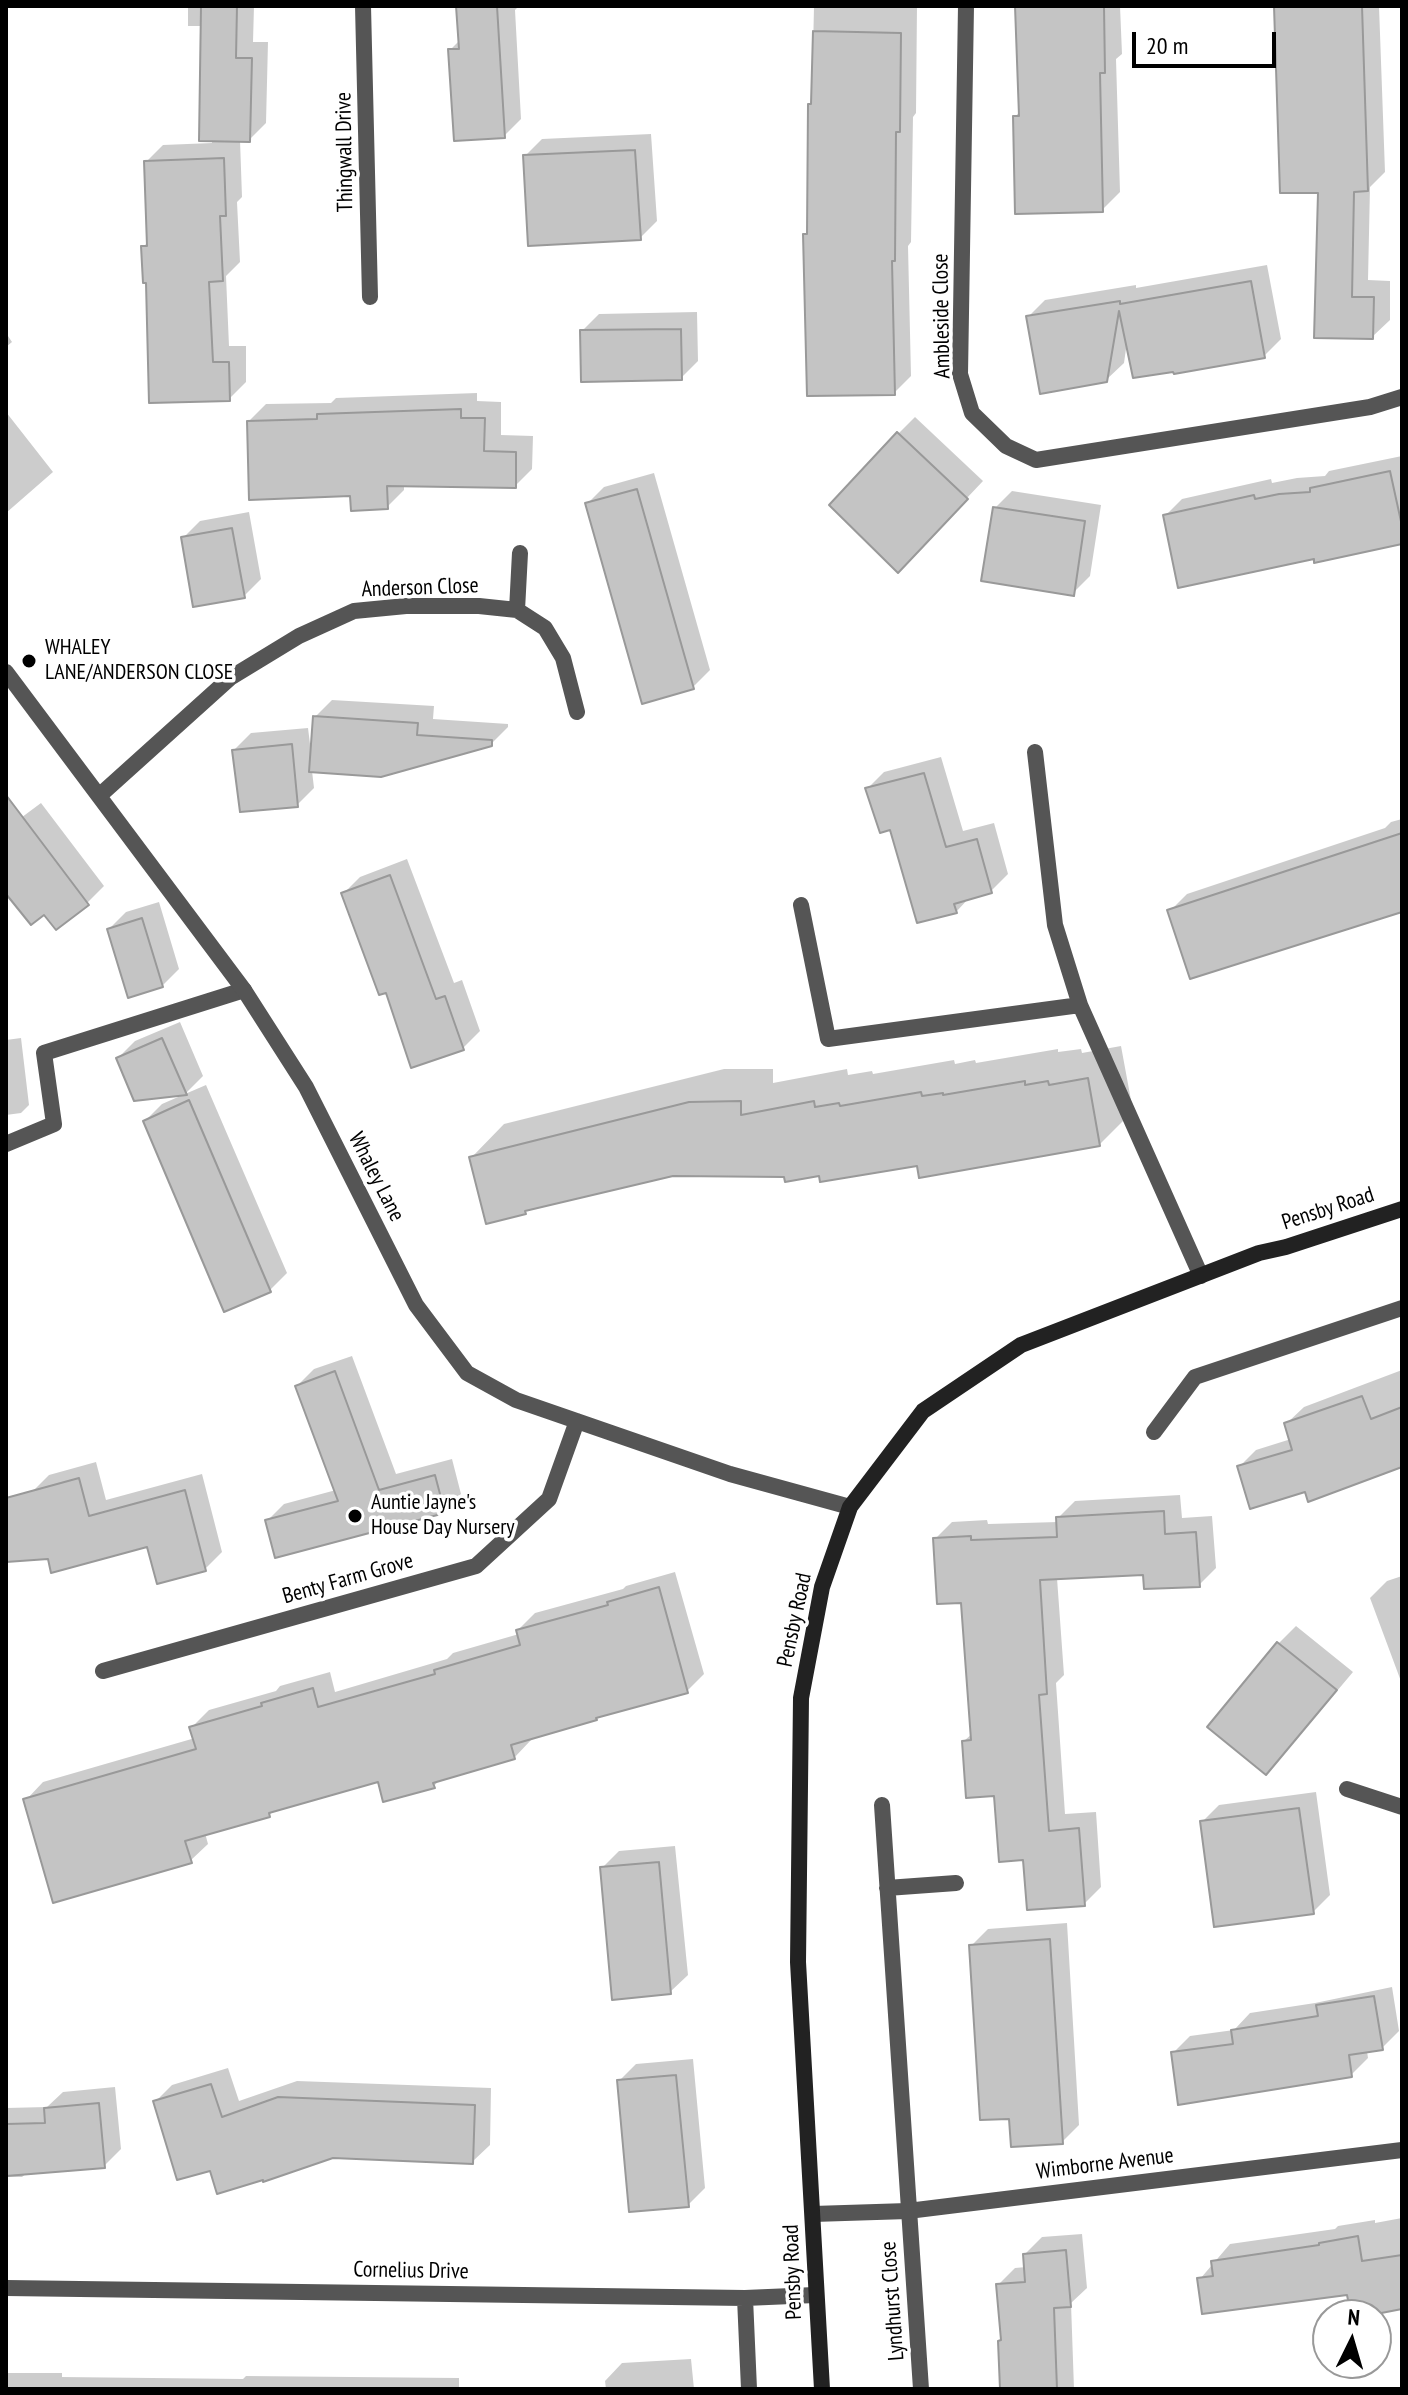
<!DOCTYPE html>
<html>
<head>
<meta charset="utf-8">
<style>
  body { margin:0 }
  #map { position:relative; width:1408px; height:2395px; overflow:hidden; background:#fff; font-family:"PT Sans Narrow",sans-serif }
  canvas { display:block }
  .frame { position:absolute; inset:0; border:8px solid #000; pointer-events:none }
  .north { position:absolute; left:1312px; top:2299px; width:80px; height:80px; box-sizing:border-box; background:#fff; border:2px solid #999; border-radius:50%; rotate:5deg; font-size:22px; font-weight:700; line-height:32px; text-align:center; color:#000 }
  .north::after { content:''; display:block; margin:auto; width:28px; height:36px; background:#000; clip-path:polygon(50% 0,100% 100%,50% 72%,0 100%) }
  .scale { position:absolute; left:1132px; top:32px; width:144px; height:36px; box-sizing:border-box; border:4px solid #000; border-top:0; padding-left:10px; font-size:24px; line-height:28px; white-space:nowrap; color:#000; -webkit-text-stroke:6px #fff; paint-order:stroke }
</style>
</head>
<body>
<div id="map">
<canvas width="1408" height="2395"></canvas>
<div class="frame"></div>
<div class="north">N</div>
<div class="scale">20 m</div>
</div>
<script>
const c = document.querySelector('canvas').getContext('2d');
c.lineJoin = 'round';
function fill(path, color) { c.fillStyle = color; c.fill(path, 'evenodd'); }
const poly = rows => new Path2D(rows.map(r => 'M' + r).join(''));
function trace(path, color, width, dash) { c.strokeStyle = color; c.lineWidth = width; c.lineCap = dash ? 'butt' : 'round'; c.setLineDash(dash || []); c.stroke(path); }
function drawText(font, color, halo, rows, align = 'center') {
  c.font = font + ' "PT Sans Narrow",sans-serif'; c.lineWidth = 7; c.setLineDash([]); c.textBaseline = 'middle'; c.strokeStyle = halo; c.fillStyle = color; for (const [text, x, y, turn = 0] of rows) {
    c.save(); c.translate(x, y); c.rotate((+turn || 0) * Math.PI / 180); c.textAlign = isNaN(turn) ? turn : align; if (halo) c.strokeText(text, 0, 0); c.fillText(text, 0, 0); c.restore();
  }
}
fill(poly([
  [188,6,254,6,253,42,268,42,266,123,249,140,240,140,242,197,237,202,240,262,226,276,229,346,246,346,246,382,229,399,148,281,143,247,149,241,146,162,163,145,212,143,203,26,188,26],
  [458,6,519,6,515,10,521,119,504,136,450,50,460,40],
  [814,6,917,6,916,113,913,117,911,242,908,246,911,376,894,393,805,234,809,230],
  [1018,6,1120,6,1122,54,1116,59,1120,192,1102,210,1015,117,1020,111],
  [1276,6,1379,6,1385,172,1370,187,1368,280,1390,281,1390,320,1372,337,1316,336,1320,190],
  [651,134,657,221,640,238,525,156,542,139],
  [1267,265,1281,339,1264,356,1127,342,1124,363,1106,380,1028,317,1045,300,1136,285,1136,288],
  [697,312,698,361,681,378,582,331,599,314],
  [6,333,12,342,6,347],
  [477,393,477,401,501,402,501,435,533,436,532,469,515,486,404,484,404,490,387,507,352,494,249,421,266,404,331,403,336,398],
  [6,412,53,472,6,513],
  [915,417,983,481,915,553,898,434],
  [1402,456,1402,542,1315,557,1165,516,1182,499,1271,479,1272,483,1297,478,1325,476,1329,471],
  [654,473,710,670,693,687,587,504,604,487],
  [1012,491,1101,505,1090,576,1073,593,995,508],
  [249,512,261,579,244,596,183,538,200,521],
  [332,700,434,706,433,719,508,724,508,727,491,744,312,771,314,788,297,805,234,750,251,733,308,728,311,752,315,717],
  [941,757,963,831,994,823,1008,874,991,891,970,897,956,912,892,828,867,789,884,772],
  [41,803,104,886,87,903,6,890,6,829],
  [1402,819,1402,910,1170,911,1187,894,1385,828,1391,822],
  [407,859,454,983,462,980,480,1031,463,1048,387,990,343,894,360,877],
  [159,902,179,969,162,986,109,929,126,912],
  [180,1022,203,1076,185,1094,206,1085,287,1273,270,1290,145,1121,162,1104,185,1094,118,1058,135,1041],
  [21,1038,29,1105,21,1113,6,1115,6,1040],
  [1121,1046,1133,1111,1099,1145,820,1174,672,1174,529,1208,525,1212,471,1158,504,1124,724,1069,773,1069,773,1083,847,1069,848,1075,872,1071,873,1074,954,1060,955,1064,975,1060,976,1063,1058,1049,1058,1052,1081,1049,1082,1053],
  [352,1356,396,1474,452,1459,461,1494,444,1511,267,1521,284,1504,336,1490,297,1386,314,1369],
  [1402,1370,1402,1465,1306,1489,1239,1467,1256,1450,1291,1439,1286,1424,1304,1407],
  [96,1462,106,1500,202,1474,222,1552,205,1569,32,1492,49,1475],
  [1180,1495,1182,1518,1212,1516,1216,1568,1199,1585,1145,1573,1057,1578,1064,1675,1056,1683,1065,1814,1096,1812,1101,1887,1084,1904,1025,1858,996,1794,964,1741,973,1733,963,1600,935,1539,952,1522,987,1520,988,1524,1058,1522,1058,1518,1075,1501],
  [675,1572,704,1674,687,1691,600,1715,596,1718,530,1737,531,1740,514,1758,441,1778,434,1786,379,1780,274,1810,269,1815,205,1833,208,1844,190,1861,26,1800,43,1782,195,1738,192,1727,209,1710,276,1691,280,1686,330,1672,335,1692,447,1659,453,1653,519,1634,518,1630,535,1613,623,1589,626,1586],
  [1402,1576,1402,1684,1370,1598,1387,1581],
  [1296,1626,1353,1672,1283,1755,1266,1772,1210,1727,1279,1643],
  [1316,1792,1330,1895,1313,1912,1202,1822,1219,1805],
  [675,1846,688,1975,670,1992,602,1868,619,1851],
  [1067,1923,1079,2125,1062,2142,1011,2116,971,1946,988,1929],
  [1392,1987,1399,2031,1382,2048,1367,2051,1368,2058,1351,2075,1173,2053,1190,2036,1234,2030,1250,2013,1315,2003],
  [693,2059,705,2188,688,2205,619,2081,636,2064],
  [228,2068,239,2101,297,2081,491,2088,490,2145,472,2162,333,2156,211,2168,155,2102,172,2085],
  [115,2087,121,2149,104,2166,27,2173,22,2177,6,2177,6,2108,47,2107,63,2092],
  [1402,2218,1402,2308,1353,2315,1349,2293,1200,2279,1230,2244,1335,2229,1338,2226,1375,2220,1375,2223],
  [1082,2234,1087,2288,1071,2303,1074,2389,1002,2389,1003,2338,998,2285,1015,2268,1026,2267,1025,2254,1042,2237],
  [691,2359,694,2389,606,2389,605,2381,622,2363],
  [6,2373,62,2373,62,2377,243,2379,246,2376,459,2378,459,2389,6,2389]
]), '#0003');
const building = poly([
  [201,6,237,6,236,58,252,58,250,142,199,141,201,6],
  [456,6,497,6,505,138,454,141,448,49,459,49,456,6],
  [1015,6,1104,6,1105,73,1100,73,1103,212,1015,214,1013,116,1019,116,1015,6],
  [1274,6,1362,6,1368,191,1354,192,1352,297,1374,297,1373,339,1314,338,1318,193,1280,193,1274,6],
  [813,31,901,33,900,132,896,132,895,261,892,261,895,395,807,396,803,234,807,234,808,104,811,104,813,31],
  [635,150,641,240,528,246,523,155,635,150],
  [224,158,226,216,220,216,223,281,209,282,213,362,229,362,230,401,149,403,146,283,143,283,141,246,147,246,144,161,224,158],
  [1251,281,1265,358,1174,374,1173,372,1133,378,1119,311,1107,382,1040,394,1026,316,1120,301,1120,304,1251,281],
  [681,329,682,380,581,382,580,330,681,329],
  [461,409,461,418,485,418,484,451,516,452,516,488,387,486,388,509,351,511,350,496,249,500,247,421,317,419,317,414,461,409],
  [897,432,968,499,898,573,829,505,897,432],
  [1390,471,1402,526,1402,544,1314,563,1314,559,1178,588,1163,515,1254,495,1255,499,1279,494,1310,492,1310,488,1390,471],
  [637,489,694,689,642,704,585,503,637,489],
  [993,507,1085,521,1074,596,981,581,993,507],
  [232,528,245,598,193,607,181,537,232,528],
  [313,716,418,723,417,735,492,740,492,746,381,777,309,772,313,716],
  [292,744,298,807,240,812,232,750,292,744],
  [924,773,946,847,977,839,992,893,954,904,957,913,917,923,890,830,880,833,865,788,924,773],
  [6,795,89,905,56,930,44,915,31,925,6,894,6,795],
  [1402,833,1402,912,1190,979,1167,910,1402,833],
  [390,875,436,999,445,996,464,1050,411,1068,386,993,379,995,341,893,390,875],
  [142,918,163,987,128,998,107,929,142,918],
  [162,1038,187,1095,134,1101,116,1058,162,1038],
  [1088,1078,1100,1146,919,1178,917,1166,820,1182,819,1176,785,1182,784,1177,673,1176,525,1211,526,1214,486,1224,469,1157,689,1102,741,1101,741,1115,814,1101,815,1107,839,1103,840,1106,921,1092,922,1096,943,1093,943,1095,1025,1081,1025,1085,1048,1081,1049,1085,1088,1078],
  [189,1100,271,1292,224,1312,143,1121,189,1100],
  [335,1371,379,1490,435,1475,445,1513,275,1558,265,1520,338,1501,295,1386,335,1371],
  [1362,1396,1371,1419,1402,1407,1402,1467,1308,1502,1305,1492,1250,1509,1237,1466,1292,1450,1284,1423,1362,1396],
  [79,1478,89,1516,185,1490,206,1571,157,1584,147,1547,51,1573,48,1559,6,1562,6,1498,79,1478],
  [1164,1511,1165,1534,1196,1532,1200,1587,1144,1589,1143,1575,1040,1580,1047,1694,1039,1695,1049,1831,1079,1828,1085,1906,1027,1910,1023,1860,999,1862,994,1796,966,1798,962,1741,971,1740,961,1603,937,1604,933,1538,971,1536,971,1540,1057,1537,1056,1517,1164,1511],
  [659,1587,688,1693,596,1718,597,1720,511,1745,515,1759,433,1783,435,1788,383,1802,378,1782,269,1813,270,1817,185,1841,192,1863,53,1903,23,1799,196,1749,189,1727,262,1706,261,1703,313,1688,318,1707,435,1674,434,1670,520,1645,516,1630,608,1605,607,1602,659,1587],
  [1277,1642,1337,1690,1266,1775,1207,1727,1277,1642],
  [1299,1808,1314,1914,1214,1927,1200,1821,1299,1808],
  [659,1862,671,1994,612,2000,600,1867,659,1862],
  [1050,1939,1063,2144,1011,2147,1009,2119,980,2120,969,1945,1050,1939],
  [1374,1996,1383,2050,1349,2055,1352,2077,1178,2105,1171,2052,1233,2044,1231,2030,1318,2016,1316,2005,1374,1996],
  [676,2075,689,2207,629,2212,617,2080,676,2075],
  [211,2084,222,2117,278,2097,475,2105,473,2164,333,2158,263,2182,263,2180,217,2194,210,2171,177,2180,153,2101,211,2084],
  [99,2103,105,2168,6,2176,6,2124,45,2123,44,2108,99,2103],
  [1358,2236,1362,2261,1402,2255,1402,2309,1371,2315,1351,2315,1347,2295,1202,2314,1197,2278,1213,2276,1211,2261,1319,2245,1319,2243,1358,2236],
  [1066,2250,1071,2307,1054,2308,1057,2389,1000,2389,998,2341,1001,2340,996,2284,1025,2282,1023,2254,1066,2250]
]);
fill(building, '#c4c4c4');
trace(building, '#999', 2);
trace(poly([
  [1035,752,1055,925,1080,1005],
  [801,905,828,1039,1080,1005,1201,1276],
  [6,1144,54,1124,44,1053,244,990]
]), '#555', 16);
trace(poly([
  [363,6,370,297],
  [966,6,960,374,972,413,1006,446,1036,460,1370,407,1402,397],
  [517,610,520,553],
  [6,672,244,990,306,1087,416,1305,467,1373,516,1400,730,1474,850,1507],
  [99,796,230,678,299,636,354,611,406,606,479,606,517,610,545,628,563,658,577,712],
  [1154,1432,1195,1377,1402,1308],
  [103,1671,476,1566,549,1499,577,1421],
  [1347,1789,1402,1807],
  [882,1805,921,2389],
  [887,1888,956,1883],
  [813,2214,908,2211,1402,2150],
  [6,2288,745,2298,815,2295],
  [745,2298,749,2389]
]), '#555', 16);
trace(poly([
  [822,2389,798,1962,801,1698,822,1587,850,1507,923,1411,1021,1345,1259,1253,1286,1247,1402,1209]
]), '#222', 16);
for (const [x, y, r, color] of [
  [29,661,8,"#000"],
  [355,1516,8,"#000"]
]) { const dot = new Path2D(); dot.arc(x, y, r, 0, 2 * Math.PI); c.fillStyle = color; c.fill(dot); trace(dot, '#fff', 3); }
drawText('22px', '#000', '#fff', [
  ["Thingwall Drive",345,152,-91],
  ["Ambleside Close",942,316,-91],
  ["Anderson Close",420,588,-2],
  ["Whaley Lane",376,1177,63],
  ["Pensby Road",1328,1209,-18],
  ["Benty Farm Grove",348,1579,-16],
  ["Pensby Road",795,1620,-78],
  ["Wimborne Avenue",1105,2164,-7],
  ["Cornelius Drive",411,2271,1],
  ["Pensby Road",793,2272,-92],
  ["Lyndhurst Close",893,2301,-94]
]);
drawText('22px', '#000', '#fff', [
  ["WHALEY",45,648],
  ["LANE/ANDERSON CLOSE",45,673],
  ["Auntie Jayne's",371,1503],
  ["House Day Nursery",371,1528]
], 'left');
</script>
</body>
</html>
